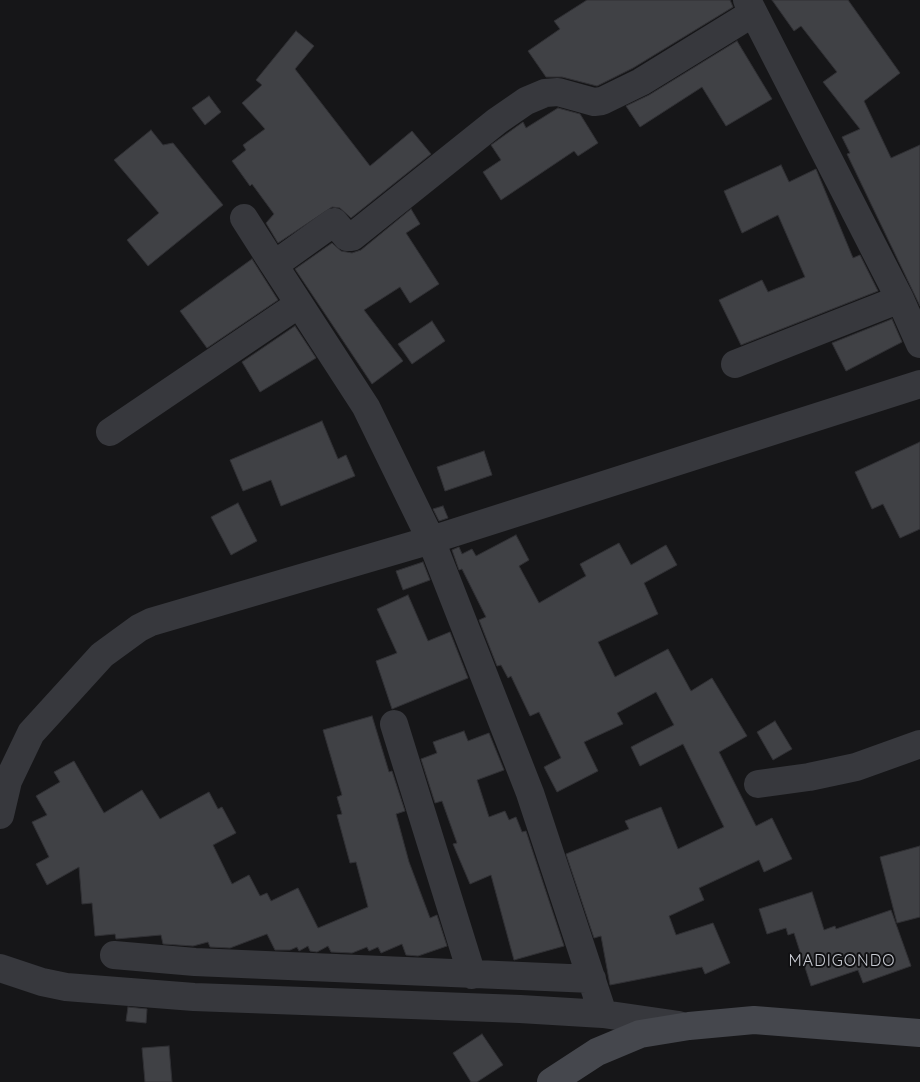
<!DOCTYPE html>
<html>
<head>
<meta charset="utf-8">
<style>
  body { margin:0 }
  canvas { display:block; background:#161618 }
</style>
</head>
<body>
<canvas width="920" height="1082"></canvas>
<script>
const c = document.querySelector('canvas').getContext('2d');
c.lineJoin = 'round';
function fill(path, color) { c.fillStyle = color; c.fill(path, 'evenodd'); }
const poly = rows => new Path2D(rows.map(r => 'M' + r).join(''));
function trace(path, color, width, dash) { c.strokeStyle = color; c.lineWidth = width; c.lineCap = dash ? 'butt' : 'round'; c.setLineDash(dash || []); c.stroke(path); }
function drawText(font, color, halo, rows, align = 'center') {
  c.font = font + ' Quicksand,sans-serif'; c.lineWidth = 4; c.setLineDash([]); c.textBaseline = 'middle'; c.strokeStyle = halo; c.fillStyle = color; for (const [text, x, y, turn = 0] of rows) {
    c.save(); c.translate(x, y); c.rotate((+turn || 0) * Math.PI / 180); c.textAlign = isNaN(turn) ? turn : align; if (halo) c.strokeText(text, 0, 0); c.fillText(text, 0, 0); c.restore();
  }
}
const building = poly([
  [587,0,730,0,733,7,633,68,597,86,562,77,546,77,528,51,560,29,554,21,587,0],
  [772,0,848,0,900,73,864,101,891,158,920,145,920,306,847,154,850,153,842,137,860,129,823,82,837,72,801,26,794,31,772,0],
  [296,31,314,46,295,69,370,166,412,131,431,154,351,218,340,208,332,207,278,243,266,223,274,214,252,184,250,186,232,161,246,150,243,145,265,129,242,103,262,85,256,80,296,31],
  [737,41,772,99,726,126,702,87,640,127,626,106,649,95,737,41],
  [209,96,221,112,205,125,192,108,209,96],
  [558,108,580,114,598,143,578,156,574,151,501,200,483,172,501,160,491,145,523,122,526,128,558,108],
  [151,130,163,145,173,143,223,205,148,266,127,240,159,213,114,160,151,130],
  [781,165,789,182,816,169,853,258,860,255,878,291,741,345,719,300,762,280,768,292,805,277,778,215,742,233,724,191,781,165],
  [411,209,420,224,406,233,439,284,410,303,400,287,364,310,403,361,372,384,295,269,332,243,341,251,352,253,361,250,411,209],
  [252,259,278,300,207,348,180,311,252,259],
  [892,319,902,342,846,371,832,343,892,319],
  [432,321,445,341,412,364,398,344,432,321],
  [295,326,316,358,260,392,242,362,295,326],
  [322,421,338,459,346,455,355,476,281,506,271,480,243,491,230,460,322,421],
  [920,442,920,529,900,538,883,504,872,509,855,472,920,442],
  [484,451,492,475,445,491,437,467,484,451],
  [238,503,257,541,231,555,211,517,238,503],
  [443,506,448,518,439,521,433,509,443,506],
  [516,535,529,560,519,566,539,603,586,576,580,564,619,543,631,565,666,545,677,565,644,583,658,614,598,642,615,677,668,649,691,691,712,678,747,736,719,752,756,826,772,818,792,859,764,872,759,860,699,888,704,900,669,916,676,935,713,923,730,963,705,974,702,967,610,985,601,936,594,938,566,854,629,829,625,821,661,807,678,849,724,827,683,744,640,766,631,747,674,725,656,692,617,713,623,724,584,742,598,771,557,792,544,767,561,758,539,712,530,716,511,676,508,678,501,665,497,666,479,620,486,617,462,569,459,570,452,550,459,547,462,554,472,549,476,556,516,535],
  [423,562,430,580,403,590,396,571,423,562],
  [408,595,428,641,450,632,468,678,392,709,376,661,397,653,377,609,408,595],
  [372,716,389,772,392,771,405,811,396,814,409,862,430,918,437,915,447,946,418,956,406,955,402,944,381,953,378,947,369,951,367,947,352,953,331,952,328,946,317,952,310,951,308,946,299,951,297,947,290,950,275,950,267,934,230,948,210,947,208,942,193,946,163,944,161,935,116,939,115,934,95,936,92,903,82,904,79,867,47,885,36,864,49,857,32,822,47,815,36,796,60,782,54,772,74,761,104,813,142,790,160,819,209,792,218,809,222,807,236,833,213,845,232,884,249,875,260,896,267,893,271,901,298,888,318,928,368,907,356,862,350,863,337,815,342,814,337,797,342,795,323,730,372,716],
  [775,721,792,749,773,760,757,732,775,721],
  [464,731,468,741,489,733,504,770,477,780,489,817,505,811,509,820,516,817,522,832,526,831,564,946,514,960,491,875,470,884,453,844,457,843,442,801,435,803,421,759,437,753,433,742,464,731],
  [920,846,920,917,897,923,880,857,920,846],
  [812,892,824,930,835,926,836,929,891,910,911,966,863,983,858,970,811,986,794,933,788,935,786,928,767,934,759,909,812,892],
  [128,1007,147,1009,146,1023,126,1021,128,1007],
  [482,1034,503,1065,477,1082,471,1082,453,1053,482,1034],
  [169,1046,172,1082,145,1082,142,1048,169,1046]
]);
fill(building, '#404145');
trace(building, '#303034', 1);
trace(poly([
  [747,0,900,299,920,344],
  [244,218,274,265],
  [735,364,900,299],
  [110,432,299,304],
  [394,724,472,975],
  [758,784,809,777,856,767,920,744],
  [0,815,8,781,31,733,102,655,139,628,151,622,431,540,920,384],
  [114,955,195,962,592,979],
  [0,968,42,982,66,987,194,997,520,1009,603,1014,679,1025],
  [603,1014,530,793,431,540,366,407,274,265,334,222,347,237,352,237,497,121,526,101,545,93,558,92,594,102,602,101,641,82,753,13]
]), '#37383d', 28);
trace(poly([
  [551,1082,597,1052,640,1034,689,1026,754,1020,920,1033]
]), '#45474d', 28);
c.letterSpacing = '1px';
drawText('16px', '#c9ccd4', '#111113', [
  ["MADIGONDO",842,961]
]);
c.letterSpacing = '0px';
</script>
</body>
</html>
